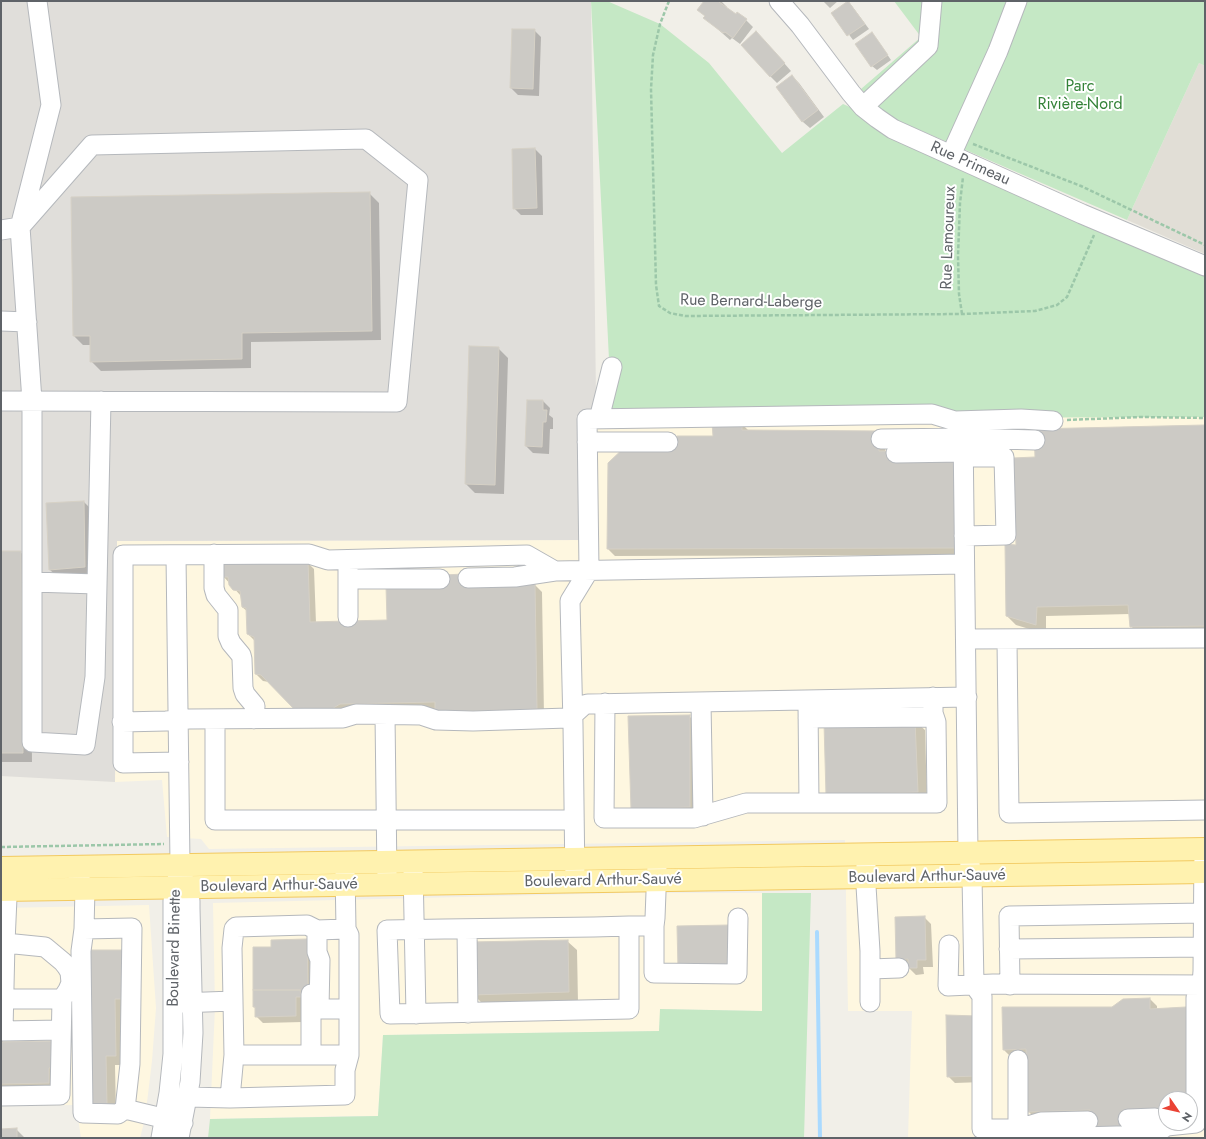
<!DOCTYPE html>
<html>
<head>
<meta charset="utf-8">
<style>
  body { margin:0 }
  #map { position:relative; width:1206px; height:1139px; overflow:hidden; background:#f1efe8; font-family:Jost,sans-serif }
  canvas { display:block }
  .frame { position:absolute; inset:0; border:2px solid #5f6368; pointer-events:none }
  .north { position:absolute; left:1158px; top:1091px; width:40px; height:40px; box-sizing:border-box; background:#fff; border:1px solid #bfc1c3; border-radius:50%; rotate:124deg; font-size:11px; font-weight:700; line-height:16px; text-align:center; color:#5f6368 }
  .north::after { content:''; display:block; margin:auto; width:14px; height:18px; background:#ea4335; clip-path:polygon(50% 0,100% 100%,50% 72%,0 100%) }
</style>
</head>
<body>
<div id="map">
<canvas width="1206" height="1139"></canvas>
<div class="frame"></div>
<div class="north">N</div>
</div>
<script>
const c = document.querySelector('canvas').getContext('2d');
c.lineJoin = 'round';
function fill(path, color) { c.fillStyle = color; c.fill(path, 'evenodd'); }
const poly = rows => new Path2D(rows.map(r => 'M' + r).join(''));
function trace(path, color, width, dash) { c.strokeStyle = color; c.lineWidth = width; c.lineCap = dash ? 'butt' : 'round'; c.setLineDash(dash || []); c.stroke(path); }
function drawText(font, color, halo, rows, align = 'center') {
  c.font = font + ' Jost,sans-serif'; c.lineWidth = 4; c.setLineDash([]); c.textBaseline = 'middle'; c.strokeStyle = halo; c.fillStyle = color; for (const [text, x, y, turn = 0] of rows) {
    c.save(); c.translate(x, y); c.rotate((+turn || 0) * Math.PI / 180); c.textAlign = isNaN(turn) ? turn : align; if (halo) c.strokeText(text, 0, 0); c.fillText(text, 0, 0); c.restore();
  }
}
fill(poly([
  [594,408,1205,414,1205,1138,908,1138,912,1011,848,1011,845,840,209,849,201,839,167,837,162,780,115,782,117,541,598,540],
  [1166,1099,1190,1099,1190,1123,1166,1123],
  [626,893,762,893,762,1011,661,1009,659,1031,383,1035,378,1116,355,1116,210,1119,215,1007,213,903],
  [149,905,156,1008,152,1061,145,1119,140,1138,81,1138,76,1105,1,1106,1,908]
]), '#fef7e0');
fill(poly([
  [1,1,591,1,596,397,594,408,598,540,117,541,115,782,1,776]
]), '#e0deda');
fill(poly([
  [1199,63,1205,66,1205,254,1127,220]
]), '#e1ded6');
fill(poly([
  [591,1,607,1,660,24,709,63,782,153,843,104,1205,263,1205,417,612,419],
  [894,1,1205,1,1205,66,1199,63,1127,220,885,115,861,89,921,37],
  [762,893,811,893,804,1138,208,1138,210,1119,378,1116,383,1035,659,1031,660,1009,762,1011]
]), '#c5e8c5');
fill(poly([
  [706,1,721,1,727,7,726,9,746,20,753,27,740,44,732,38,730,40,705,18,706,17,699,10],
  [823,1,838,1,830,8],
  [849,2,869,29,853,40,833,13],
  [534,30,541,37,539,96,518,95,511,88],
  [876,38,891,60,877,70,872,66],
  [763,39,791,71,777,83,770,76],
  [792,76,799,83,824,117,810,128,803,122,777,87],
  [535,149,542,156,543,215,521,215,514,208],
  [369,193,379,203,381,340,251,342,251,368,101,371,91,361,91,345,83,345,74,336],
  [498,348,508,358,504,494,475,493,466,484],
  [543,401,550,408,549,415,553,418,553,429,550,429,549,454,533,453,526,446],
  [741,423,748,430,886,439,885,452,961,555,615,556,608,549,609,464,714,436],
  [1205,426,1205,635,1140,636,1131,626,1130,614,1046,616,1046,634,1016,625,1007,616,1017,546,1036,458],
  [84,502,93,511,94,576,60,579,50,570],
  [1,552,20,552,30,561,32,762,1,762],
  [307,562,314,569,316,623,389,621,535,585,542,592,544,716,443,718,436,709,347,711,338,717,269,682,263,681,256,674,255,641,248,634,247,611,242,607,241,596,223,576],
  [689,716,699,726,699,816,641,818],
  [915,721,925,730,927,801,837,804],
  [924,917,931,924,933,967,923,967,924,974,916,975,909,968,904,966,897,959],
  [307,940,314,948,314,996,303,1022,263,1023,256,1016,256,1009,254,1007,272,948],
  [567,941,577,950,578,1002,483,1004,473,994],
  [124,951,125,1065,115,1065,116,1114,86,1104],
  [1,975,3,1043,53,1042,58,1092,1,1093],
  [1150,999,1157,1006,1157,1009,1186,1008,1193,1015,1190,1099,1166,1099,1166,1117,1036,1119,1029,1112,1027,1056,1011,1057,1004,1050,1112,1008],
  [977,1017,983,1082,955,1083,948,1076],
  [16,1129,25,1138,1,1138,1,1130]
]), '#0003');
trace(poly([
  [817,932,820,1138]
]), '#aadaff', 4);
const building = poly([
  [704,1,720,1,719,2,736,14,737,12,747,19,733,38,725,32,723,33,703,18,705,16,697,10,704,1],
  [848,1,865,24,847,36,831,13,848,1],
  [512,29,535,29,533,89,510,88,512,29],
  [756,31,785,63,770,77,741,45,756,31],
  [872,32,888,55,871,67,855,44,872,32],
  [792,75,818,110,802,122,776,87,792,75],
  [535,148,537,208,513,209,512,149,535,148],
  [370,192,372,331,242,333,242,359,90,362,90,336,73,336,71,197,370,192],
  [469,346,499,347,495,485,465,484,469,346],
  [527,400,543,400,543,410,547,410,546,422,543,422,542,447,525,446,527,400],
  [742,422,742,430,879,431,879,451,892,451,955,462,955,548,607,549,608,463,627,445,678,444,677,436,713,436,712,423,742,422],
  [1205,425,1205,626,1130,627,1128,605,1037,607,1036,625,1006,616,1005,544,1016,545,1013,458,1035,457,1034,429,1205,425],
  [84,501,85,567,49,570,46,503,84,501],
  [1,551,21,551,23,753,1,753,1,551],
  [308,561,310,622,387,620,386,586,444,575,464,574,464,584,535,584,537,709,435,712,435,702,340,704,330,710,295,710,261,675,255,674,254,637,247,634,246,608,242,607,240,591,233,590,229,585,228,577,222,577,222,563,308,561],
  [690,715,690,807,631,809,628,716,690,715],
  [915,720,918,792,826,795,824,723,915,720],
  [925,916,926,960,917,960,917,968,908,968,908,959,896,960,895,917,925,916],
  [730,925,731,967,678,968,677,926,730,925],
  [307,939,308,990,253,990,253,947,271,947,271,940,307,939],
  [568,940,569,992,472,995,471,942,568,940],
  [83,950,125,950,125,999,115,999,116,1056,106,1056,107,1105,85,1105,83,950],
  [253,990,300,990,301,997,296,997,296,1016,255,1017,255,1007,253,1007,253,990],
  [1150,998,1150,1009,1186,1007,1188,1099,1166,1099,1166,1111,1123,1110,1123,1127,1091,1128,1090,1110,1028,1112,1026,1049,1003,1050,1002,1007,1112,1007,1123,999,1150,998],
  [946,1015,977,1016,977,1076,947,1077,946,1015],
  [54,1041,54,1067,49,1068,49,1083,1,1084,1,1042,54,1041],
  [17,1128,17,1138,1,1138,1,1129,17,1128]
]);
fill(building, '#cccac5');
trace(building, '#d6d1c6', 1);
const minor = poly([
  [779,1,800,25,851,93,863,107,877,118,893,129,1082,214,1205,266],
  [863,107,928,46,932,1],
  [951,155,998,51,1017,1],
  [21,223,51,105,37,1],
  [1,230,20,227,32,401,32,742,85,745,95,677,101,401],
  [1,321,27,322],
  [1,401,397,402,418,180,366,139,92,145,20,227],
  [599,419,612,367],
  [955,421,1021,419,1053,421],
  [881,439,964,438,1035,440],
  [587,442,668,442],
  [896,453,964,452],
  [964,457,1004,457,1006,535,964,536],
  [214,554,214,588,216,595,228,610,228,636,231,643,241,655,242,659,243,688,245,694,255,706,254,719],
  [468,578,515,577,555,571],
  [348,579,440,579],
  [32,582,97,584],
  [348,617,348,567],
  [966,639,1205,638],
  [1007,640,1009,813,1205,810],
  [701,702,703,816],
  [605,703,604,818,694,818,746,803,937,803,936,722,933,713,933,697],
  [808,705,809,803],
  [385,715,387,877],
  [808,718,934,717],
  [215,719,215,820,574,820],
  [122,722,166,721,189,719,343,718,356,714,421,715,436,720,473,721,568,718,573,715,584,705,588,704,967,697],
  [179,762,123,763,123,555,309,554,328,560,527,555,555,571,964,564],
  [866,862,866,886,870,951,870,1002],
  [413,869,416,1014],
  [78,876,85,889,84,929,132,928,130,1064,125,1109,183,1123],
  [575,882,573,725,570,601,589,570,587,419,932,414,955,421,959,423,963,430,968,853,972,876,974,985,982,996,982,1129,1018,1129,1018,1060],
  [629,926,629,1009,390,1014,387,930,444,929,594,927,629,926,654,926,654,973,737,974,738,918],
  [654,926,655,918,657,866],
  [84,929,81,951,83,1113,118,1114,125,1109],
  [467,929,468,1013],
  [317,930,317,952,320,960,319,1009,349,1009],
  [1,943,5,943,8,875],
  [949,945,948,986,993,984,1205,985],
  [1009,949,1204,947],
  [870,969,899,968],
  [1010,985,1009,916,1204,913],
  [3,999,62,999],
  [180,1003,233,1001],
  [234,1055,349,1055,349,935,346,929],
  [311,1055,311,994],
  [1,1096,60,1095,62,999,68,990,71,983,70,972,67,967,63,962,45,947,5,943,3,1031,61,1030],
  [188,1097,230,1098,345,1095,345,1070,349,1055],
  [230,1098,234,1055,232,948,234,929,236,927,307,925,317,930,346,929,345,870],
  [1128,1119,1155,1118,1167,1126],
  [1018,1129,1044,1138,1153,1135,1167,1126,1196,1123,1196,998,1202,985,1203,971,1204,849],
  [1018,1129,1041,1122,1088,1121],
  [161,1138,169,1093,173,1054,173,901,180,864,176,556],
  [179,1138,190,1082,193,1033,190,908,190,901,182,874]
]);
const major = poly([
  [1,868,1205,849],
  [1,890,1205,872]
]);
trace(minor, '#b5b8bc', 21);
trace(major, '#f2c960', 24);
trace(poly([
  [669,1,660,24,653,55,651,89,656,285,659,306,670,313,685,316,962,314,1035,311,1057,305,1067,297,1094,235],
  [973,144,1081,186,1205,245],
  [962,314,959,294,958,256,960,203,963,177],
  [1067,420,1142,417,1205,418],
  [1,847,164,844]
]), '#9cc7a9', 2.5, [4, 2]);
trace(minor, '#fff', 19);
trace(major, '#fff2af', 22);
drawText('16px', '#348238', '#fff', [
  ["Parc",1080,87],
  ["Rivière-Nord",1080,105]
]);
drawText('16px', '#5f6368', '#fff', [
  ["Rue Primeau",970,164,24],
  ["Rue Lamoureux",949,238,-88],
  ["Rue Bernard-Laberge",751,302,1],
  ["Boulevard Arthur-Sauvé",927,877,-1],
  ["Boulevard Arthur-Sauvé",603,881,-1],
  ["Boulevard Arthur-Sauvé",279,886,-1],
  ["Boulevard Binette",175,948,-89]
]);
</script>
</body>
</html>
